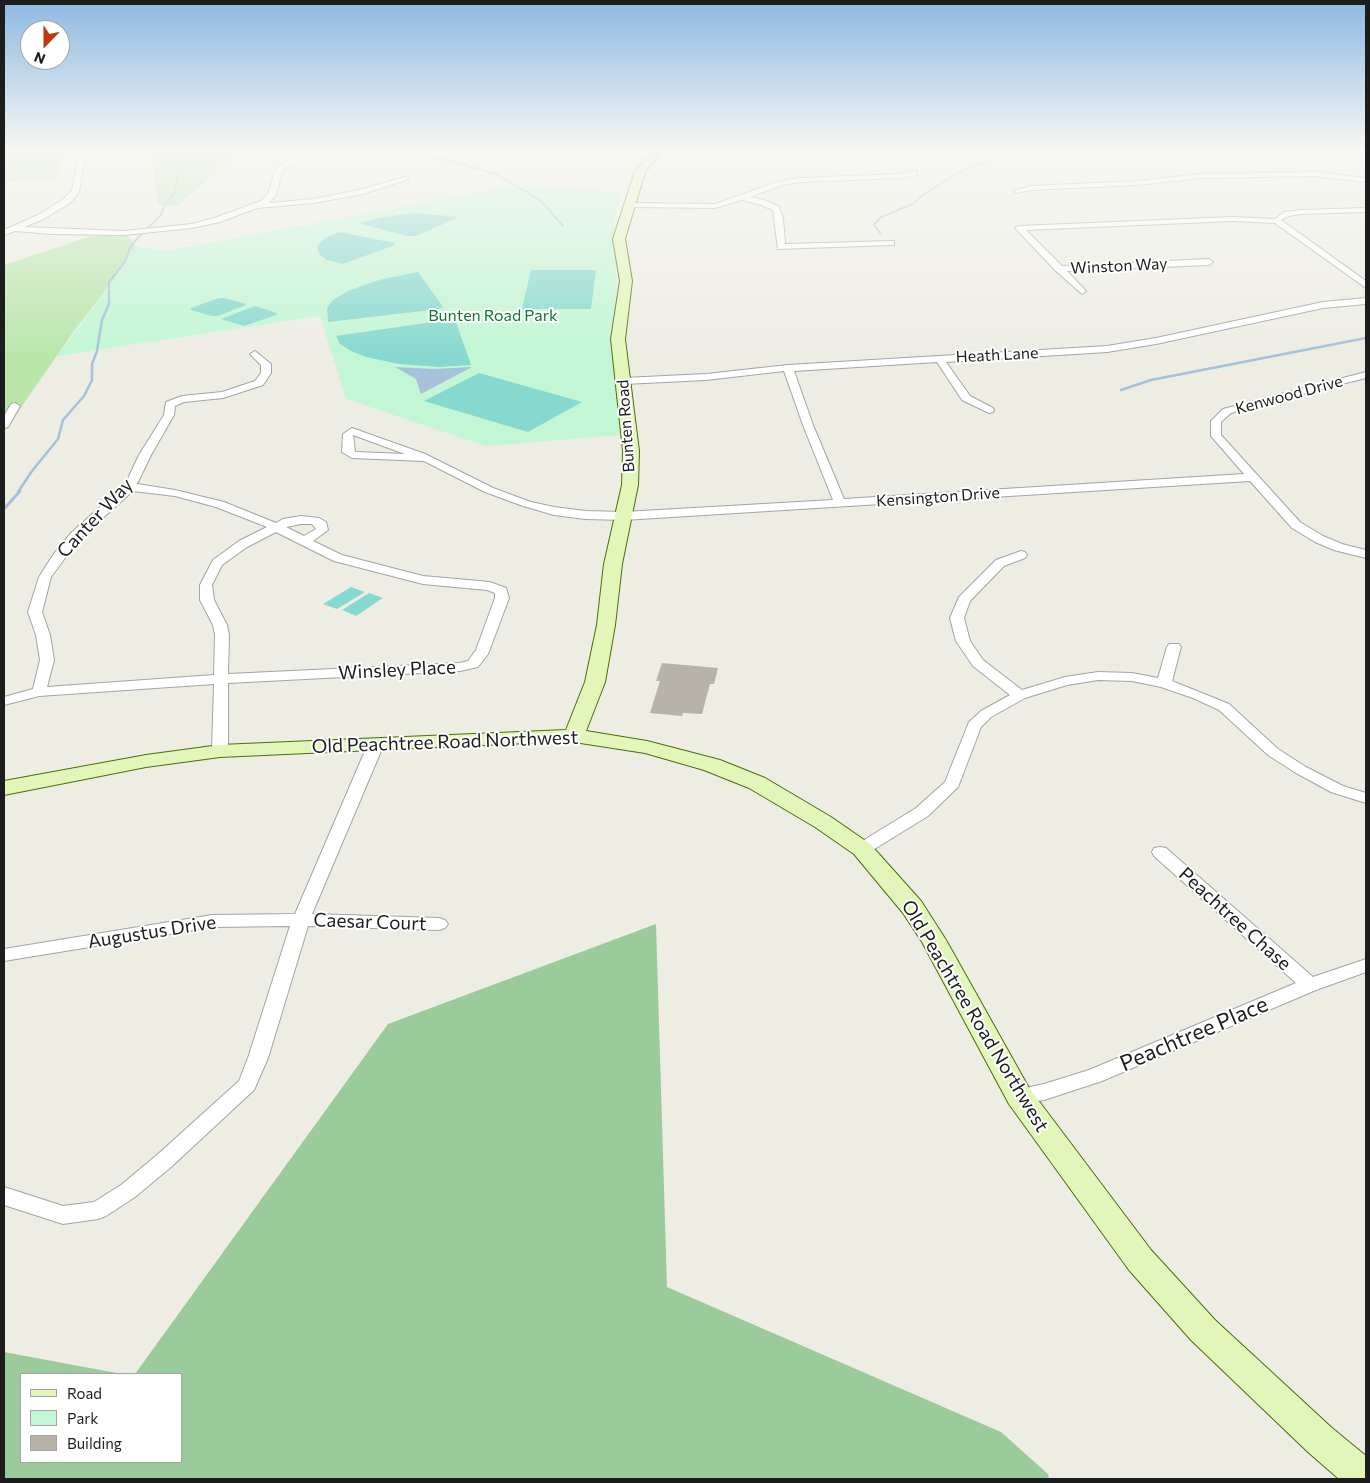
<!DOCTYPE html>
<html>
<head>
<meta charset="utf-8">
<style>
  body { margin:0 }
  #map { position:relative; width:1370px; height:1483px; overflow:hidden; background:#eeede4; font-family:Commissioner,sans-serif }
  canvas { display:block }
  .frame { position:absolute; inset:0; border:5px solid #1d1d1d; pointer-events:none }
  .legend { position:absolute; left:20px; top:1373px; width:162px; height:90px; box-sizing:border-box; background:#fff; border:1px solid #a5a5a5; margin:0; padding:6px 9px; list-style:none; font-size:15px; color:#1d1d1d }
  .legend li { display:flex; align-items:center; gap:10px; height:25px }
  .legend b { width:25px; border:1px solid #a5a5a5 }
  .north { position:absolute; left:20px; top:20px; width:50px; height:50px; box-sizing:border-box; background:#fff; border:1px solid #a5a5a5; border-radius:50%; rotate:202deg; font-size:14px; font-weight:700; line-height:20px; text-align:center; color:#1d1d1d }
  .north::after { content:''; display:block; margin:auto; width:18px; height:22px; background:#c0390b; clip-path:polygon(50% 0,100% 100%,50% 72%,0 100%) }
</style>
</head>
<body>
<div id="map">
<canvas width="1370" height="1483"></canvas>
<div class="frame"></div>
<ul class="legend">
<li><b style="height:6px;background:#e3f6ba"></b>Road</li>
<li><b style="height:14px;background:#c2f6d4"></b>Park</li>
<li><b style="height:14px;background:#b7b3a9"></b>Building</li>
</ul>
<div class="north">N</div>
</div>
<script>
const c = document.querySelector('canvas').getContext('2d');
c.lineJoin = 'round';
function fill(path, color) { c.fillStyle = color; c.fill(path, 'evenodd'); }
const poly = rows => new Path2D(rows.map(r => 'M' + r).join(''));
function trace(path, color, width, dash) { c.strokeStyle = color; c.lineWidth = width; c.lineCap = dash ? 'butt' : 'round'; c.setLineDash(dash || []); c.stroke(path); }
function drawText(font, color, halo, rows, align = 'center') {
  c.font = font + ' Commissioner,sans-serif'; c.lineWidth = 4; c.setLineDash([]); c.textBaseline = 'middle'; c.strokeStyle = halo; c.fillStyle = color; for (const [text, x, y, turn = 0] of rows) {
    c.save(); c.translate(x, y); c.rotate((+turn || 0) * Math.PI / 180); c.textAlign = isNaN(turn) ? turn : align; if (halo) c.strokeText(text, 0, 0); c.fillText(text, 0, 0); c.restore();
  }
}
fill(poly([
  [4,150,65,150,55,179,4,182],
  [151,150,241,150,177,206,158,205],
  [127,234,135,246,117,275,74,331,4,432,4,265,91,236]
]), '#bae6ac');
fill(poly([
  [656,924,667,1287,1001,1432,1048,1474,1049,1479,4,1479,4,1352,122,1374,21,1374,21,1462,181,1462,181,1374,135,1374,388,1024]
]), '#9ccb9b');
fill(poly([
  [512,186,623,191,614,219,622,435,486,446,346,399,320,316,57,356,117,275,135,246,167,251]
]), '#c2f6d4');
fill(poly([
  [415,213,459,217,416,236,407,236,358,223,385,217],
  [339,232,395,243,395,245,343,264,327,260,320,255,317,248,318,245,325,238],
  [531,270,596,270,591,309,522,309],
  [418,272,443,307,439,309,328,322,327,308,333,300,348,291,379,280],
  [219,298,224,298,246,304,246,305,218,316,212,316,191,310,191,308],
  [255,306,277,313,276,315,244,326,221,319],
  [446,320,456,322,471,365,439,367,399,364,366,357,351,351,340,344,336,336],
  [479,373,582,402,528,432,424,401],
  [351,587,365,592,337,609,323,604],
  [369,593,383,598,356,616,342,610]
]), '#86d9ce');
fill(poly([
  [395,367,434,369,472,367,421,394,416,379]
]), '#a6c1d9');
trace(poly([
  [393,150,454,162,496,174,540,200,563,226],
  [146,230,161,215,165,205,174,194,178,174,202,150],
  [881,234,874,225,881,217,913,204,923,195,956,174,1013,150],
  [109,299,109,282,125,262,130,247,142,233]
]), '#a6c1d9', 2);
trace(poly([
  [1121,390,1151,380,1366,338],
  [18,492,32,471,58,439,63,420,84,396,92,380,92,364,97,351,102,320,109,304,109,298]
]), '#a6c1d9', 2.5);
trace(poly([
  [4,509,20,491]
]), '#a6c1d9', 3);
fill(poly([
  [662,663,718,668,714,684,710,684,702,714,683,713,682,716,650,713,660,681,656,681]
]), '#b7b3a9');
const street = poly([
  [80,150,86,150,79,192,70,203,44,219,24,227,124,231,192,224,214,218,261,201,268,194,276,168,301,151,301,150,307,150,308,152,282,171,276,195,269,203,314,199,359,190,405,177,409,179,363,194,314,203,257,208,220,222,192,228,124,235,52,234,15,231,4,235,4,230,38,215,64,199,72,190,80,150],
  [718,150,746,150,743,152,689,156,656,154,653,152,656,150,689,152,718,150],
  [914,171,917,171,917,175,902,178,800,182,782,185,750,197,767,201,779,207,783,218,785,244,894,241,894,245,891,245,778,249,773,210,761,205,742,200,715,208,629,207,625,205,629,203,715,204,780,181,800,178,902,174,914,171],
  [1315,172,1366,178,1366,182,1315,176,1202,178,1137,185,1031,190,1017,193,1013,191,1031,186,1137,181,1202,174,1315,172],
  [1366,208,1366,212,1301,214,1289,216,1281,220,1366,281,1366,288,1275,223,1233,221,1026,230,1062,266,1209,259,1213,262,1209,265,1067,271,1086,291,1082,294,1056,271,1015,228,1019,226,1233,217,1275,219,1284,212,1301,210,1366,208],
  [1366,298,1366,304,1323,308,1156,344,1107,352,946,362,970,396,993,408,994,410,993,412,989,413,962,400,937,362,794,371,813,425,844,499,1244,474,1211,436,1211,421,1223,409,1366,372,1366,378,1250,407,1231,413,1221,422,1221,435,1300,522,1323,536,1342,544,1366,550,1366,558,1334,550,1315,542,1292,528,1250,481,624,520,585,519,554,515,523,506,485,492,424,461,352,458,342,452,343,434,352,428,425,454,493,488,531,502,554,507,585,511,624,512,833,500,803,425,784,371,706,380,624,384,619,381,624,378,706,374,788,365,1107,346,1156,338,1323,302,1366,298],
  [353,435,405,454,355,452,353,435],
  [255,351,271,364,271,373,263,385,223,398,184,402,175,406,174,415,151,455,137,484,175,490,224,502,276,523,283,519,301,516,319,518,326,522,328,530,313,541,342,555,423,576,490,582,506,588,509,598,488,654,478,667,460,671,228,683,228,751,225,754,220,756,215,754,212,751,214,684,39,696,4,705,4,697,33,689,40,660,36,635,28,612,39,577,53,555,71,533,125,485,139,455,164,415,166,402,182,396,222,392,255,381,261,373,261,365,250,354,255,351],
  [133,491,175,496,216,507,267,527,239,541,213,560,200,585,200,600,213,625,215,635,214,675,47,687,54,660,50,635,42,612,51,577,79,539,133,491],
  [301,524,312,524,316,529,304,536,286,527,301,524],
  [276,532,334,561,423,584,487,590,495,593,495,598,476,650,468,661,460,663,228,674,229,635,227,625,214,600,212,585,222,565,247,547,276,532],
  [15,403,20,406,8,427,4,428,4,416,11,404,15,403],
  [1021,551,1025,552,1027,555,1025,558,1004,566,970,601,964,618,970,641,983,660,1022,690,1065,677,1098,672,1132,673,1158,678,1167,647,1169,644,1179,644,1181,647,1172,681,1229,704,1278,749,1306,767,1343,786,1366,793,1366,803,1331,792,1296,773,1268,755,1219,710,1193,698,1161,687,1132,681,1098,680,1067,685,1025,698,991,717,981,727,958,787,928,816,868,853,862,854,856,853,854,849,856,845,916,808,945,782,969,722,981,711,1010,695,973,666,956,641,950,618,959,597,996,560,1021,551],
  [376,739,381,741,384,744,312,914,439,918,445,920,448,924,445,928,439,930,308,926,268,1058,254,1090,171,1167,135,1197,106,1216,98,1219,63,1224,4,1205,4,1187,63,1206,94,1202,121,1185,157,1155,239,1081,248,1058,290,926,212,927,4,961,4,949,212,915,295,914,368,744,371,741,376,739],
  [1160,847,1166,848,1313,977,1366,959,1366,972,1316,990,1102,1081,1044,1100,1019,1104,1012,1101,1009,1096,1012,1091,1044,1084,1089,1070,1296,983,1154,856,1152,852,1154,848,1160,847]
]);
const secondary = poly([
  [654,150,664,150,645,172,625,239,632,281,625,339,639,451,638,485,622,564,615,625,605,682,586,731,647,741,720,760,765,778,831,817,870,844,921,901,946,940,1029,1088,1151,1250,1215,1320,1332,1428,1366,1456,1366,1479,1339,1479,1308,1452,1191,1340,1129,1270,1009,1104,922,942,903,913,854,854,815,827,749,788,704,770,645,753,574,742,549,742,220,757,146,767,4,795,4,781,146,755,220,745,566,730,585,682,597,625,604,564,622,485,623,451,611,339,620,281,613,239,635,171,654,150]
]);
trace(street, '#a4a4a4', 2);
trace(secondary, '#4a6e0b', 2);
fill(street, '#fff');
fill(secondary, '#e3f6ba');
const sky = c.createLinearGradient(0, 0, 0, 357);
sky.addColorStop(0, '#8db9e2');
sky.addColorStop(0.42, '#f7f7f3');
sky.addColorStop(1, '#f7f7f300');
c.fillStyle = sky;
c.fillRect(0, 0, 1370, 357);
drawText('16px', '#1d1d1d', '#fff', [
  ["Winston Way",1119,266,-3],
  ["Heath Lane",997,355,-3],
  ["Kenwood Drive",1289,395,-15],
  ["Bunten Road",626,426,-94],
  ["Kensington Drive",938,497,-4]
]);
drawText('16px', '#117533', '#fff', [
  ["Bunten Road Park",493,316]
]);
drawText('19px', '#1d1d1d', '#fff', [
  ["Canter Way",95,518,-47],
  ["Winsley Place",397,670,-3],
  ["Old Peachtree Road Northwest",445,742,-2],
  ["Peachtree Chase",1235,919,42],
  ["Caesar Court",370,922,2],
  ["Augustus Drive",152,932,-9],
  ["Old Peachtree Road Northwest",975,1016,59]
]);
drawText('22px', '#1d1d1d', '#fff', [
  ["Peachtree Place",1194,1034,-23]
]);
</script>
</body>
</html>
